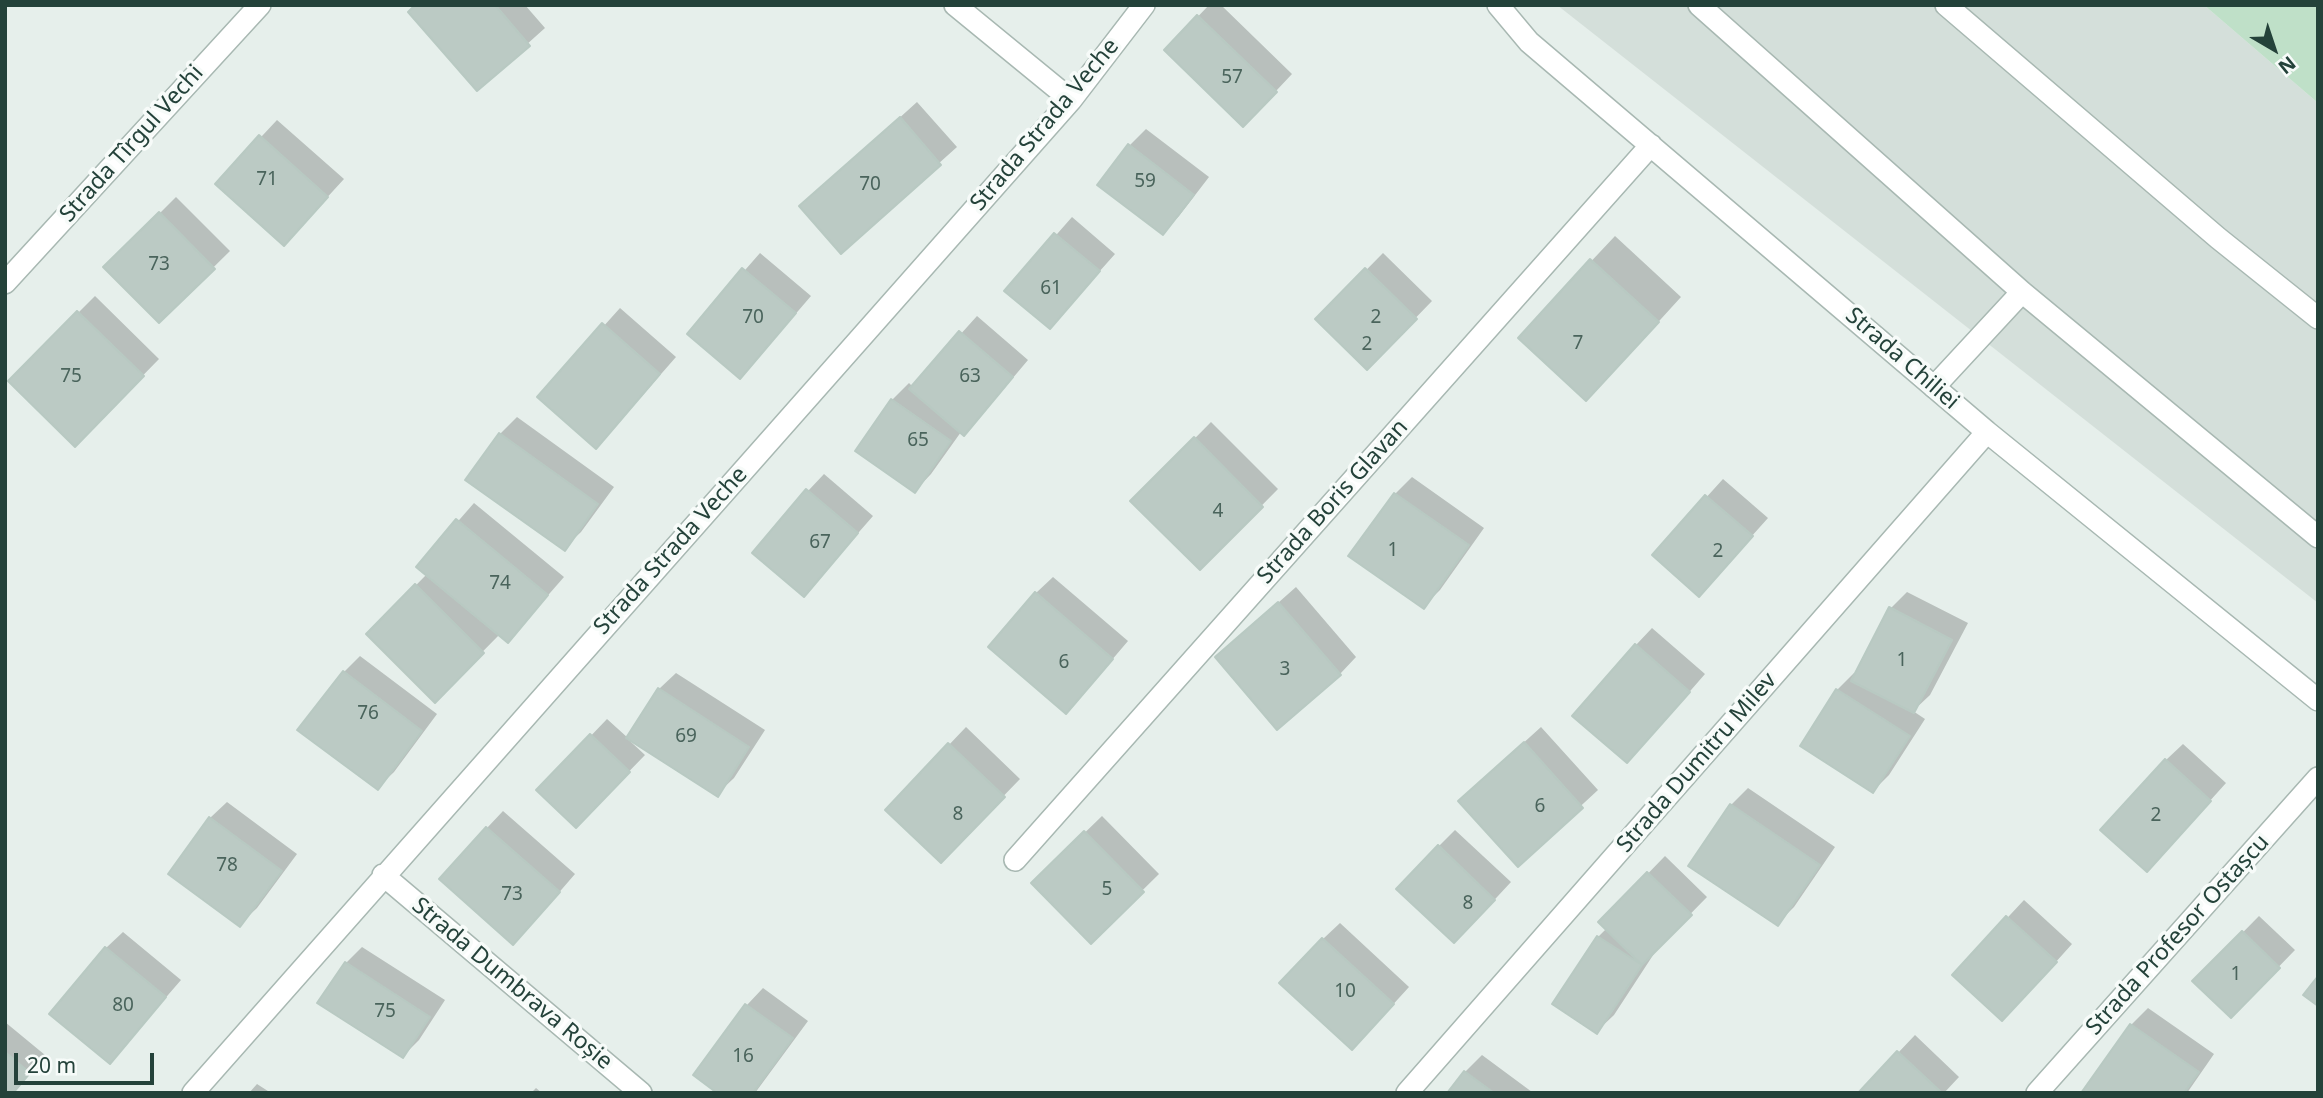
<!DOCTYPE html>
<html>
<head>
<meta charset="utf-8">
<style>
  body { margin:0 }
  #map { position:relative; width:2323px; height:1098px; overflow:hidden; background:#e6efeb; font-family:"Noto Sans",sans-serif }
  canvas { display:block }
  .frame { position:absolute; inset:0; border:7px solid #24423a; pointer-events:none }
  .north { position:absolute; left:2239px; top:14px; width:70px; height:70px; -webkit-text-stroke:5px #f7fbf9; paint-order:stroke; rotate:141deg; font-size:19px; font-weight:700; line-height:28px; text-align:center; color:#24423a }
  .north::after { content:''; display:block; margin:auto; width:24px; height:32px; background:#24423a; clip-path:polygon(50% 0,100% 100%,50% 72%,0 100%) }
  .scale { position:absolute; left:14px; top:1053px; width:140px; height:32px; box-sizing:border-box; border:4px solid #24423a; border-top:0; padding-left:9px; font-size:21px; line-height:24px; white-space:nowrap; color:#24423a; -webkit-text-stroke:5px #f7fbf9; paint-order:stroke }
</style>
</head>
<body>
<div id="map">
<canvas width="2323" height="1098"></canvas>
<div class="frame"></div>
<div class="north">N</div>
<div class="scale">20 m</div>
</div>
<script>
const c = document.querySelector('canvas').getContext('2d');
c.lineJoin = 'round';
function fill(path, color) { c.fillStyle = color; c.fill(path, 'evenodd'); }
const poly = rows => new Path2D(rows.map(r => 'M' + r).join(''));
function trace(path, color, width, dash) { c.strokeStyle = color; c.lineWidth = width; c.lineCap = dash ? 'butt' : 'round'; c.setLineDash(dash || []); c.stroke(path); }
function drawText(font, color, halo, rows, align = 'center') {
  c.font = font + ' "Noto Sans",sans-serif'; c.lineWidth = 7; c.setLineDash([]); c.textBaseline = 'middle'; c.strokeStyle = halo; c.fillStyle = color; for (const [text, x, y, turn = 0] of rows) {
    c.save(); c.translate(x, y); c.rotate((+turn || 0) * Math.PI / 180); c.textAlign = isNaN(turn) ? turn : align; if (halo) c.strokeText(text, 0, 0); c.fillText(text, 0, 0); c.restore();
  }
}
fill(poly([
  [1557,5,2204,5,2318,103,2318,603]
]), '#d4dfda');
fill(poly([
  [2204,5,2318,5,2318,103]
]), '#bfe0c8');
fill(poly([
  [417,5,525,5,545,28,477,89],
  [1209,5,1221,5,1292,74,1260,108,1166,50],
  [917,102,957,147,841,251,802,206],
  [277,120,344,179,300,227,217,184],
  [1146,129,1209,177,1179,216,1163,233,1130,145],
  [176,197,230,251,159,321,106,267],
  [1072,217,1115,254,1050,327,1007,291],
  [1615,236,1681,297,1610,375,1520,337],
  [760,253,811,296,756,360,689,334],
  [1383,253,1432,301,1367,368,1318,319],
  [95,296,159,359,75,445,10,381],
  [620,308,676,357,612,430,540,397],
  [977,316,1028,360,980,417,961,432,931,474,915,491,892,400,909,383,913,387],
  [517,417,614,487,581,532,564,548,468,480,500,434],
  [1211,422,1278,489,1200,568,1133,501],
  [824,474,873,516,804,595,808,491],
  [1412,477,1484,528,1440,590,1423,607,1395,494],
  [1723,479,1768,518,1699,595,1654,555],
  [474,503,564,577,508,641,500,634,435,700,368,634,427,574,418,567],
  [1053,577,1128,641,1082,695,1036,593],
  [1296,587,1356,657,1340,674,1217,657],
  [1907,592,1968,623,1930,695,1913,711,1925,719,1889,775,1873,791,1802,746,1837,690,1854,673,1856,675,1891,608],
  [1652,628,1705,674,1644,744,1636,645],
  [360,656,437,714,394,772,377,788,344,672],
  [676,673,765,730,734,778,717,794,632,740,631,742,645,755,576,826,539,790,607,719,628,738,659,689],
  [966,727,1020,779,957,844,887,810],
  [1541,727,1598,790,1518,864,1477,785],
  [2183,744,2226,783,2163,853,2166,760],
  [1748,788,1835,847,1794,907,1777,924,1731,805],
  [227,802,297,854,257,908,240,924,210,818],
  [503,811,575,874,530,926,487,828],
  [1102,816,1159,874,1091,941,1033,883],
  [1455,830,1511,882,1471,925,1439,846],
  [1665,856,1707,897,1659,946,1614,1015,1597,1031,1598,937,1607,928,1601,922],
  [2024,900,2072,944,2019,1003,1954,975],
  [2259,916,2295,950,2231,1016,2195,981],
  [1340,923,1409,987,1368,1032,1323,939],
  [123,932,181,980,110,1062,106,948],
  [362,947,445,1000,419,1040,403,1056,346,963],
  [763,988,808,1021,755,1093,720,1093,695,1075,747,1005],
  [2148,1008,2214,1054,2187,1093,2083,1093,2131,1025],
  [5,1022,45,1055,13,1093,5,1093],
  [1915,1035,1959,1077,1944,1093,1860,1093],
  [1482,1055,1532,1092,1450,1093,1465,1072],
  [257,1084,271,1093,249,1093],
  [536,1088,542,1093,531,1093]
]), '#0003');
const building = poly([
  [415,5,495,5,530,46,477,91,408,12,415,5],
  [1197,15,1277,92,1243,127,1164,50,1197,15],
  [900,117,941,165,841,254,799,206,900,117],
  [259,135,328,197,284,246,215,184,259,135],
  [1128,144,1194,195,1163,235,1097,185,1128,144],
  [159,212,215,269,159,323,103,267,159,212],
  [1054,233,1100,271,1050,329,1004,291,1054,233],
  [1590,259,1659,322,1586,401,1518,338,1590,259],
  [742,268,796,313,740,379,687,334,742,268],
  [1365,268,1417,319,1367,370,1315,319,1365,268],
  [77,311,144,376,75,447,8,381,77,311],
  [602,323,660,374,596,449,537,397,602,323],
  [959,331,1013,377,964,436,909,389,959,331],
  [891,399,951,441,915,493,855,451,891,399],
  [499,433,598,504,565,551,465,480,499,433],
  [1194,437,1263,507,1200,570,1130,501,1194,437],
  [806,489,858,533,804,597,752,553,806,489],
  [1394,493,1469,545,1424,609,1348,556,1394,493],
  [1705,495,1753,536,1699,597,1652,555,1705,495],
  [456,519,548,595,508,643,416,567,456,519],
  [415,584,484,653,435,703,366,634,415,584],
  [1035,592,1113,659,1066,714,988,647,1035,592],
  [1278,602,1341,675,1277,730,1215,657,1278,602],
  [1889,607,1952,640,1914,713,1851,681,1889,607],
  [1635,644,1690,692,1627,763,1572,716,1635,644],
  [343,671,422,731,378,790,297,730,343,671],
  [658,688,749,747,718,797,626,738,658,688],
  [1836,689,1910,736,1873,793,1800,746,1836,689],
  [590,734,630,772,576,828,536,790,590,734],
  [1524,742,1583,808,1518,867,1458,801,1524,742],
  [948,743,1005,797,941,863,885,810,948,743],
  [2165,759,2211,801,2147,872,2100,830,2165,759],
  [1730,804,1820,865,1778,926,1688,866,1730,804],
  [209,817,282,871,240,927,168,874,209,817],
  [486,827,560,892,513,945,439,879,486,827],
  [1084,831,1144,892,1091,944,1031,883,1084,831],
  [1438,845,1495,900,1454,943,1396,889,1438,845],
  [1647,872,1692,915,1642,965,1598,922,1647,872],
  [2006,916,2057,962,2002,1021,1952,975,2006,916],
  [2242,931,2280,968,2231,1018,2192,981,2242,931],
  [1597,936,1642,965,1597,1034,1552,1004,1597,936],
  [1322,938,1394,1004,1352,1050,1279,983,1322,938],
  [105,947,166,997,110,1064,49,1014,105,947],
  [345,962,430,1017,403,1058,317,1003,345,962],
  [2318,976,2318,1006,2303,995,2318,976],
  [745,1004,793,1038,753,1093,717,1093,693,1075,745,1004],
  [2130,1024,2199,1072,2184,1093,2081,1093,2130,1024],
  [1897,1051,1942,1093,1858,1093,1897,1051],
  [5,1052,30,1073,13,1093,5,1093,5,1052],
  [1464,1071,1494,1093,1447,1093,1464,1071]
]);
fill(building, '#bbcac4');
trace(building, '#b8c9c2', 2);
const service = poly([
  [1699,5,2022,292,2318,537],
  [1946,5,2218,238,2318,318],
  [1934,387,2022,292]
]);
const minor = poly([
  [955,5,1071,100],
  [1498,5,1529,42,1987,432,2318,700],
  [5,283,260,5],
  [1015,860,1651,145],
  [383,875,641,1093],
  [193,1093,1071,100,1144,5],
  [1407,1093,1987,432],
  [2037,1093,2318,778]
]);
trace(service, '#a8b8b2', 24);
trace(minor, '#a8b8b2', 24);
trace(service, '#fff', 21);
trace(minor, '#fff', 21);
drawText('19px', '#4a645c', null, [
  ["57",1232,78],
  ["71",267,180],
  ["59",1145,182],
  ["70",870,185],
  ["73",159,265],
  ["61",1051,289],
  ["70",753,318],
  ["2",1376,318],
  ["7",1578,344],
  ["2",1367,345],
  ["75",71,377],
  ["63",970,377],
  ["65",918,441],
  ["4",1218,512],
  ["67",820,543],
  ["1",1393,551],
  ["2",1718,552],
  ["74",500,584],
  ["1",1902,661],
  ["6",1064,663],
  ["3",1285,670],
  ["76",368,714],
  ["69",686,737],
  ["6",1540,807],
  ["8",958,815],
  ["2",2156,816],
  ["78",227,866],
  ["5",1107,890],
  ["73",512,895],
  ["8",1468,904],
  ["1",2236,975],
  ["10",1345,992],
  ["80",123,1006],
  ["75",385,1012],
  ["16",743,1057]
]);
drawText('23px', '#24423a', '#f7fbf9', [
  ["Strada Strada Veche",1045,125,-50],
  ["Strada Tîrgul Vechi",132,144,-48],
  ["Strada Chiliei",1902,359,41],
  ["Strada Boris Glavan",1333,502,-48],
  ["Strada Strada Veche",671,551,-48],
  ["Strada Dumitru Milev",1697,763,-49],
  ["Strada Profesor Ostașcu",2178,935,-48],
  ["Strada Dumbrava Roșie",512,984,40]
]);
</script>
</body>
</html>
